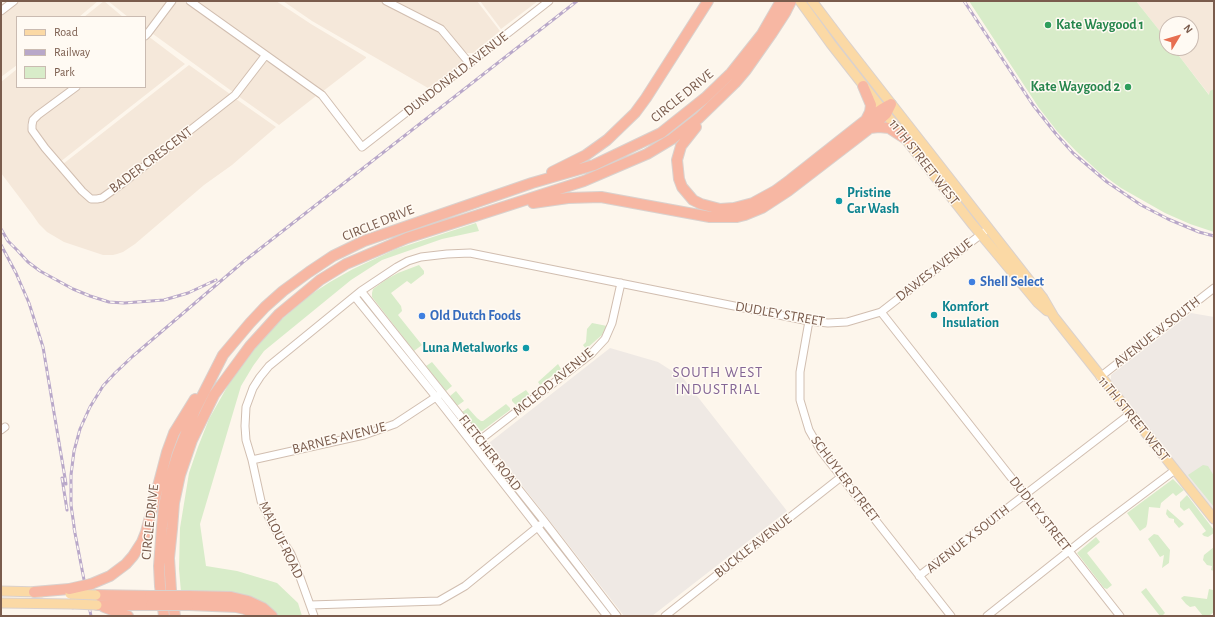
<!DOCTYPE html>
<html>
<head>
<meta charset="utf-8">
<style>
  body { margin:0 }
  #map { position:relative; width:1215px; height:617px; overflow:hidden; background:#fdf6ec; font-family:"Alegreya Sans",sans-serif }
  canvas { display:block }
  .frame { position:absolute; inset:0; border:2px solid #7a5c4d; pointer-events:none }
  .legend { position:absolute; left:16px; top:16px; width:130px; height:72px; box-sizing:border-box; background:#fffaf3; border:1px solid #cabbb1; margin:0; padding:5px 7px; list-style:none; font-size:12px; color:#7a5c4d }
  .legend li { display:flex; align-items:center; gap:8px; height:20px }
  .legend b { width:20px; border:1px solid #cabbb1 }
  .north { position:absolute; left:1159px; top:16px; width:40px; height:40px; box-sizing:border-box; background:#fffaf3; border:1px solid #cabbb1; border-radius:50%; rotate:52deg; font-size:11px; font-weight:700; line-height:16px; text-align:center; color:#7a5c4d }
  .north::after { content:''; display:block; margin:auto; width:14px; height:18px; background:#e76f51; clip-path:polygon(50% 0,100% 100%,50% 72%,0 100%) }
</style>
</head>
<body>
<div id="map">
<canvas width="1215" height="617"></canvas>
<div class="frame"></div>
<ul class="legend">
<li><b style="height:5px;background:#fbd9a5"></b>Road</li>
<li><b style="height:5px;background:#b9a8c9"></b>Railway</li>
<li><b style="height:11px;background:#d8ecc9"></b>Park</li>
</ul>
<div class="north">N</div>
</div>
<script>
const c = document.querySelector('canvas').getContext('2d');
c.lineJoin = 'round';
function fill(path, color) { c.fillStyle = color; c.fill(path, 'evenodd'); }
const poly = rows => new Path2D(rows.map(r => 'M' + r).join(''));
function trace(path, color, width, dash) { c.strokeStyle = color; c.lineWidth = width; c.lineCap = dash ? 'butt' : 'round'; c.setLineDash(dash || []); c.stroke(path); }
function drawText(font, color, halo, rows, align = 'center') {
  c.font = font + ' "Alegreya Sans",sans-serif'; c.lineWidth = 3; c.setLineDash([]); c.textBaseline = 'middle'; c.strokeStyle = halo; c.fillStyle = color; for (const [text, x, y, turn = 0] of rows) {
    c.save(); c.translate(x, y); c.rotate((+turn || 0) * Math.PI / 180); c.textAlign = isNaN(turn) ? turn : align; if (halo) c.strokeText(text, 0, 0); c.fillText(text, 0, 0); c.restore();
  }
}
fill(poly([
  [19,1,98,1,79,17,17,17,17,65,1,77,1,15],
  [104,1,123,17,84,17],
  [108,1,168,1,146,30,145,30,145,17,128,17],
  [175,1,183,1,257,53,259,55,259,60,234,91,233,92,153,34,154,31],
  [195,1,276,1,311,24,366,57,366,58,322,92],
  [283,1,381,1,439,30,461,58,462,63,428,88,312,21],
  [393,1,477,1,500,31,473,53,467,53,463,50,445,27],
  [480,1,538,1,501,29],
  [1136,1,1214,1,1214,101,1173,48,1191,48,1191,24,1167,24,1167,40],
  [148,36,185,64,60,162,36,130,35,123,37,120,80,87,145,87,145,38],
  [266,62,269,62,316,96,279,125,238,96],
  [189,65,230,94,180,136,102,195,96,196,90,194,63,164],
  [17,69,17,87,71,87,33,116,29,120,27,125,28,129,32,136,90,202,94,203,103,201,134,178,236,99,276,127,232,165,204,185,135,244,123,252,117,254,113,255,103,255,64,242,47,232,39,224,32,214,1,173,1,82]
]), '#f5e8da');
fill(poly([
  [1191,313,1214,317,1214,512,1111,380,1111,375],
  [610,348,658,362,683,378,787,511,652,616,624,616,489,443]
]), '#efe9e4');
fill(poly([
  [969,1,1136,1,1167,40,1167,48,1173,48,1209,95,1210,91,1214,89,1214,232,1190,224,1165,213,1121,188,1099,172,1076,151,1057,131,1039,108],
  [476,223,479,231,442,239,382,260,351,280,264,351,253,366,241,386,200,524,206,566,237,571,277,583,298,603,302,616,278,616,276,613,264,603,181,592,179,569,180,528,189,473,198,447,209,419,231,380,243,363,274,326,310,295,330,282,353,269,396,249],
  [419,265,424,271,424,274,411,284,407,281,391,293,401,306,402,311,398,315,422,345,414,351,372,297,372,293,373,289,387,279,398,273],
  [592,323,607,326,602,335,586,349,583,345,586,342,587,329],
  [432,362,452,386,446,391,426,366],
  [558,364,561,369,540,385,538,382],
  [526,390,529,394,529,395,517,405,515,404,512,401,512,399],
  [456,391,464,401,457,406,450,396],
  [506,404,510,408,510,410,482,431,479,431,476,429,462,412,468,408,477,418,481,421,483,421],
  [1203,465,1208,466,1214,476,1214,507,1188,475],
  [1173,479,1184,490,1176,496,1173,493,1161,503,1160,508,1149,507,1147,524,1146,527,1140,531,1127,513],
  [1187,495,1214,530,1214,533,1208,537,1204,536,1202,534,1206,531,1189,508,1184,511,1180,507,1180,502],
  [1167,509,1184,524,1179,528,1174,522,1174,519,1169,518,1166,514],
  [1154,534,1158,535,1170,550,1169,563,1162,568,1164,555,1160,557,1148,539],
  [1096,537,1100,542,1087,553,1112,585,1107,589,1104,588,1077,553],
  [1214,547,1214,571,1211,570,1212,566,1207,565,1203,560,1204,555],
  [1214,585,1214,612,1209,616,1203,616,1195,606,1190,607,1186,604,1181,598,1184,596,1207,599,1209,589,1213,590],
  [1146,588,1165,613,1162,616,1160,616,1141,592]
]), '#d8ecc9');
const minor = poly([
  [190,1,322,95,362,147,549,1],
  [386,1,441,29,470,64],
  [1,11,14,1],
  [145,36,148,33,172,1],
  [76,87,38,115,33,120,32,125,32,130,45,148,82,191,91,199,97,199,102,198,123,183,235,95,265,56],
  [361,291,544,521,617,616],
  [355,297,436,397,607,616],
  [881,312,1120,616],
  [809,321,800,372,800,400,809,430,821,451,951,616],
  [1100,377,1214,288],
  [1,430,5,427],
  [476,443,591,354,605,339,612,323,621,283],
  [252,460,364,435,395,424,439,395],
  [919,576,1130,414],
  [310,605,439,601,465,586,540,525],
  [314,616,296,566,291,554,272,524,261,501,252,460,246,440,245,426,246,407,253,388,260,377,269,366,361,291,397,267,408,261,421,257,447,254,470,253,809,321,828,323,847,322,881,312,984,232],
  [665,616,841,477],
  [987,616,1094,531,1175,470]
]);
const major = poly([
  [800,1,831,44,973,225,1038,303,1047,311],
  [812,1,843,42,1043,298,1054,317,1214,519],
  [1,591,41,592],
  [1,603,72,604]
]);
const highway = poly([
  [863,86,871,105,870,112,866,120],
  [696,127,681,146,677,160,679,179,682,187,693,200,701,204,720,209,734,208,753,203,775,191,790,180,866,120,882,109,889,105],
  [870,128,879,127,889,128,906,139],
  [552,172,586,155,607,140,635,113,646,98,708,1],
  [533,203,568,198,601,197,710,217,737,217,745,215,762,208,788,191,870,128,886,114,891,104],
  [91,584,110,576,126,564,133,556,142,542,146,532,167,452,174,433,195,399],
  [34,592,69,589],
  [96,595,150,596],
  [188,596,231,597,248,601,263,608,272,616],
  [97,605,151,605],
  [189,605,236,607,245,609,258,616],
  [104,607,128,616],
  [164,616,160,586,159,566,162,526,164,506,169,482,178,453,195,410,223,355,250,323,265,307,283,291,309,272,333,256,364,241,532,183,594,165,661,133,705,98,731,73,762,34,781,1],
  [175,616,171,590,169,558,172,529,174,503,180,475,192,440,214,395,250,346,279,314,320,280,346,264,407,238,584,181,647,154,672,139,699,118,735,83,746,70,772,33,785,13,791,1]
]);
trace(minor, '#d1beb0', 9);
trace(major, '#dad1cd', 11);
trace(highway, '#dad1cd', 12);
trace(minor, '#fff', 7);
trace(major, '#fbd9a5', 9);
trace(highway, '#f7b7a3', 10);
const rail = poly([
  [964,1,1033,105,1056,134,1073,153,1107,182,1141,205,1168,219,1199,232,1214,236],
  [1,229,8,241,17,250,28,262,40,271,73,289,90,296,109,302,124,303,164,300,188,293,216,280],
  [1,245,16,273,29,303,43,347,66,484],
  [62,478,67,510],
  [74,528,91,616],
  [75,533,71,505,71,475,74,451,80,429,90,407,103,386,115,373,133,356,243,262,577,1]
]);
trace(rail, '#b9a8c9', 3);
trace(rail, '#fffaf3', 1.5, [4.5]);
const majorBridge = poly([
  [70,594,96,595],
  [72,604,97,605]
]);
const highwayBridge = poly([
  [69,589,91,584],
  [150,596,188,596],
  [151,605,189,605]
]);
trace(majorBridge, '#dad1cd', 11, []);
trace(highwayBridge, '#dad1cd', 12, []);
trace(majorBridge, '#fbd9a5', 9);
trace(highwayBridge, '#f7b7a3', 10);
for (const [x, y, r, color] of [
  [1048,25,4,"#2e9e5b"],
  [1128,87,4,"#2e9e5b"],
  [839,201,4,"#0f9aa8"],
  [972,282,4,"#3f7fe0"],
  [934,315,4,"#0f9aa8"],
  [422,316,4,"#3f7fe0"],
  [526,348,4,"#0f9aa8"]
]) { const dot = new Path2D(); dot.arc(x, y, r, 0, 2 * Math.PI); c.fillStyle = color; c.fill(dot); trace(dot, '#fffaf3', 1.5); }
drawText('bold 14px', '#27864d', '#fffaf3', [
  ["Kate Waygood 1",1056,25],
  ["Kate Waygood 2",1120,87,"right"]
], 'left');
drawText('14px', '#7a5c4d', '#fffaf3', [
  ["DUNDONALD AVENUE",456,74,-38],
  ["CIRCLE DRIVE",682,96,-39],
  ["BADER CRESCENT",151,160,-37],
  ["11TH STREET WEST",924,162,52],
  ["CIRCLE DRIVE",378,223,-22],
  ["DAWES AVENUE",934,270,-38],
  ["DUDLEY STREET",780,314,10],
  ["AVENUE W SOUTH",1157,332,-38],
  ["MCLEOD AVENUE",553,382,-39],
  ["11TH STREET WEST",1134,419,51],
  ["BARNES AVENUE",339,438,-14],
  ["FLETCHER ROAD",490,453,52],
  ["SCHUYLER STREET",845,479,53],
  ["DUDLEY STREET",1040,514,52],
  ["CIRCLE DRIVE",150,522,-84],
  ["AVENUE X SOUTH",968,539,-38],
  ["MALOUF ROAD",281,540,64],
  ["BUCKLE AVENUE",753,546,-38]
]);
drawText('bold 14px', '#0d838f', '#fffaf3', [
  ["Pristine",847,193],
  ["Car Wash",847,209],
  ["Komfort",942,307],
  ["Insulation",942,323],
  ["Luna Metalworks",518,348,"right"]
], 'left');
drawText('bold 14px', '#366cbe', '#fffaf3', [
  ["Shell Select",980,282],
  ["Old Dutch Foods",430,316]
], 'left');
c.letterSpacing = '1px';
drawText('15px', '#846695', '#fffaf3', [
  ["SOUTH WEST",718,372],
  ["INDUSTRIAL",718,389]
]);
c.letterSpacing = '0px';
</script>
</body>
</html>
